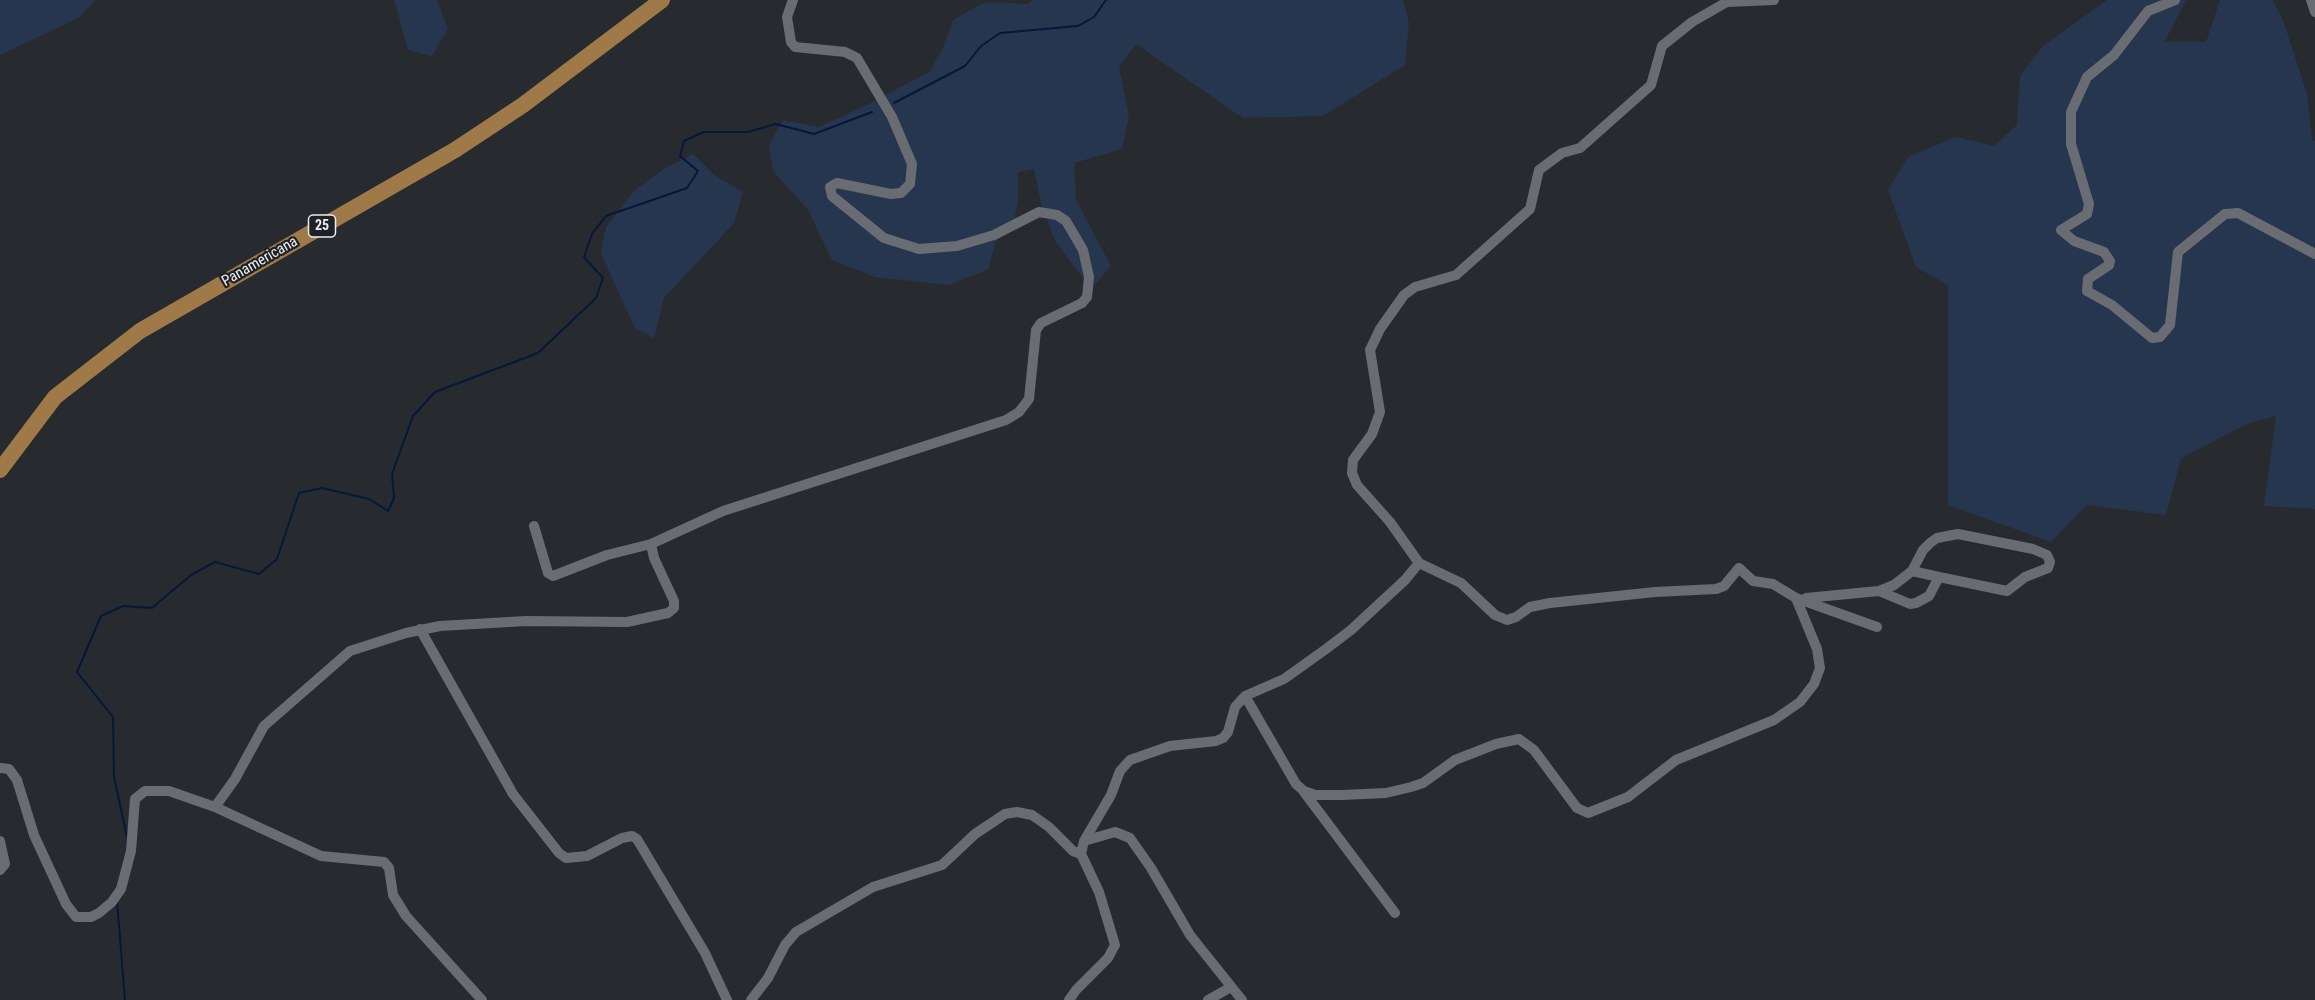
<!DOCTYPE html>
<html>
<head>
<meta charset="utf-8">
<style>
  body { margin:0 }
  canvas { display:block; background:#272a2f }
</style>
</head>
<body>
<canvas width="2315" height="1000"></canvas>
<script>
const c = document.querySelector('canvas').getContext('2d');
c.lineJoin = 'round';
function fill(path, color) { c.fillStyle = color; c.fill(path, 'evenodd'); }
const poly = rows => new Path2D(rows.map(r => 'M' + r).join(''));
function trace(path, color, width, dash) { c.strokeStyle = color; c.lineWidth = width; c.lineCap = dash ? 'butt' : 'round'; c.setLineDash(dash || []); c.stroke(path); }
function drawText(font, color, halo, rows, align = 'center') {
  c.font = font + ' "Roboto Condensed",sans-serif'; c.lineWidth = 4.5; c.setLineDash([]); c.textBaseline = 'middle'; c.strokeStyle = halo; c.fillStyle = color; for (const [text, x, y, turn = 0] of rows) {
    c.save(); c.translate(x, y); c.rotate((+turn || 0) * Math.PI / 180); c.textAlign = isNaN(turn) ? turn : align; if (halo) c.strokeText(text, 0, 0); c.fillText(text, 0, 0); c.restore();
  }
}
fill(poly([
  [0,0,96,0,78,18,0,55],
  [394,0,437,0,448,29,432,56,408,50],
  [1034,0,1403,0,1409,23,1405,65,1323,116,1243,118,1136,44,1119,67,1129,117,1122,149,1074,163,1076,200,1111,266,1091,289,1055,241,1041,203,1034,169,1018,172,1018,200,1013,226,995,242,989,269,948,285,875,277,832,260,808,210,773,171,769,145,783,120,819,127,863,107,929,72,943,48,953,20,985,2,1027,4],
  [2107,0,2186,0,2165,41,2206,42,2220,0,2273,0,2284,23,2307,94,2312,140,2315,141,2315,509,2264,506,2276,416,2247,424,2181,458,2166,515,2087,505,2051,542,1948,505,1948,285,1916,267,1888,190,1908,157,1956,137,1994,146,2017,125,2020,76,2043,46],
  [693,154,714,175,743,192,734,223,664,298,654,338,635,328,617,289,601,253,606,227,635,190,665,168]
]), '#26364e');
trace(poly([
  [894,103,965,66,981,46,1000,33,1078,26,1094,17,1106,0],
  [127,837,114,777,113,717,77,672,101,616,123,606,152,608,191,575,215,562,259,574,277,559,299,493,322,488,369,499,388,511,394,498,392,474,413,416,435,392,538,353,596,298,603,278,584,257,592,234,606,216,687,188,698,171,680,156,684,141,704,132,748,132,776,124,814,134,872,112],
  [117,901,125,1000]
]), '#03193a', 2);
trace(poly([
  [2175,0,2148,11,2114,55,2087,77,2071,112,2071,144,2089,204,2087,214,2061,230,2074,241,2104,252,2110,261,2109,265,2088,279,2087,291,2112,305,2152,338,2160,337,2170,325,2178,252,2225,214,2238,213,2315,254],
  [2311,0,2315,12],
  [534,526,548,573,553,576,607,555,651,544,723,511,1006,420,1019,412,1029,399,1036,330,1041,323,1082,303,1087,297,1089,277,1083,250,1066,221,1057,215,1039,212,994,235,957,246,919,249,884,238,832,196,830,187,837,183,891,194,901,193,910,184,912,164,892,117,857,58,845,52,795,47,791,42,787,17,793,0],
  [1419,563,1461,583,1495,615,1507,620,1516,617,1530,607,1550,603,1655,592,1716,589,1724,586,1739,568,1753,581,1773,584,1796,598,1877,627],
  [1912,571,1939,577],
  [1806,598,1879,591,1894,585,1912,571,1923,550,1930,543,1937,538,1958,534,2033,549,2047,555,2050,562,2048,568,2025,577,2007,591,1939,577,1929,596,1916,603,1910,604,1879,591],
  [420,629,513,794,559,853,566,858,587,856,622,838,632,836,637,839,705,953,727,1000],
  [1245,696,1296,784,1304,791,1315,795,1342,795,1386,793,1411,787,1423,783,1455,760,1496,744,1519,739,1534,750,1577,808,1588,813,1628,797,1676,760,1774,720,1800,702,1814,684,1820,668,1817,649,1796,598],
  [0,768,9,769,17,780,34,835,66,904,76,917,91,917,99,913,112,902,121,889,131,851,135,799,145,791,169,791,215,807,321,856,384,862,389,868,393,895,406,916,482,1000],
  [1304,792,1395,913],
  [215,807,235,779,264,726,350,651,406,633,440,626,526,621,627,622,668,613,674,608,674,601,654,558,651,544],
  [0,841,5,864,0,870],
  [1084,841,1115,832,1130,838,1151,868,1190,935,1242,1000],
  [751,1000,768,978,785,945,796,932,873,887,942,865,975,834,1005,814,1017,812,1032,815,1049,827,1073,851,1081,854,1084,841,1111,795,1120,771,1130,760,1170,746,1216,741,1223,738,1228,732,1235,707,1245,696,1284,679,1326,649,1351,630,1405,580,1419,563,1390,522,1357,485,1352,473,1353,460,1372,434,1380,412,1370,350,1380,329,1404,295,1415,287,1456,275,1530,209,1539,170,1562,153,1580,148,1651,85,1662,46,1692,22,1727,2,1774,0],
  [1069,1000,1076,990,1108,958,1115,945,1099,892,1081,854],
  [1208,1000,1231,987]
]), '#696c72', 10);
trace(poly([
  [0,470,55,397,140,331,455,150,523,105,662,0]
]), '#9f7a48', 16);
for (const [x, y, w] of [
  [322,226,27]
]) { const box = new Path2D(); box.roundRect(x - w / 2, y - 11, w, 22, 4.5); c.fillStyle = '#1e2125'; c.fill(box); trace(box, '#ebedf0', 1.5); }
drawText('bold 14px', '#ebedf0', null, [
  ["25",322,226]
]);
drawText('15px', '#ebedf0', '#1e2125', [
  ["Panamericana",260,262,-30]
]);
</script>
</body>
</html>
